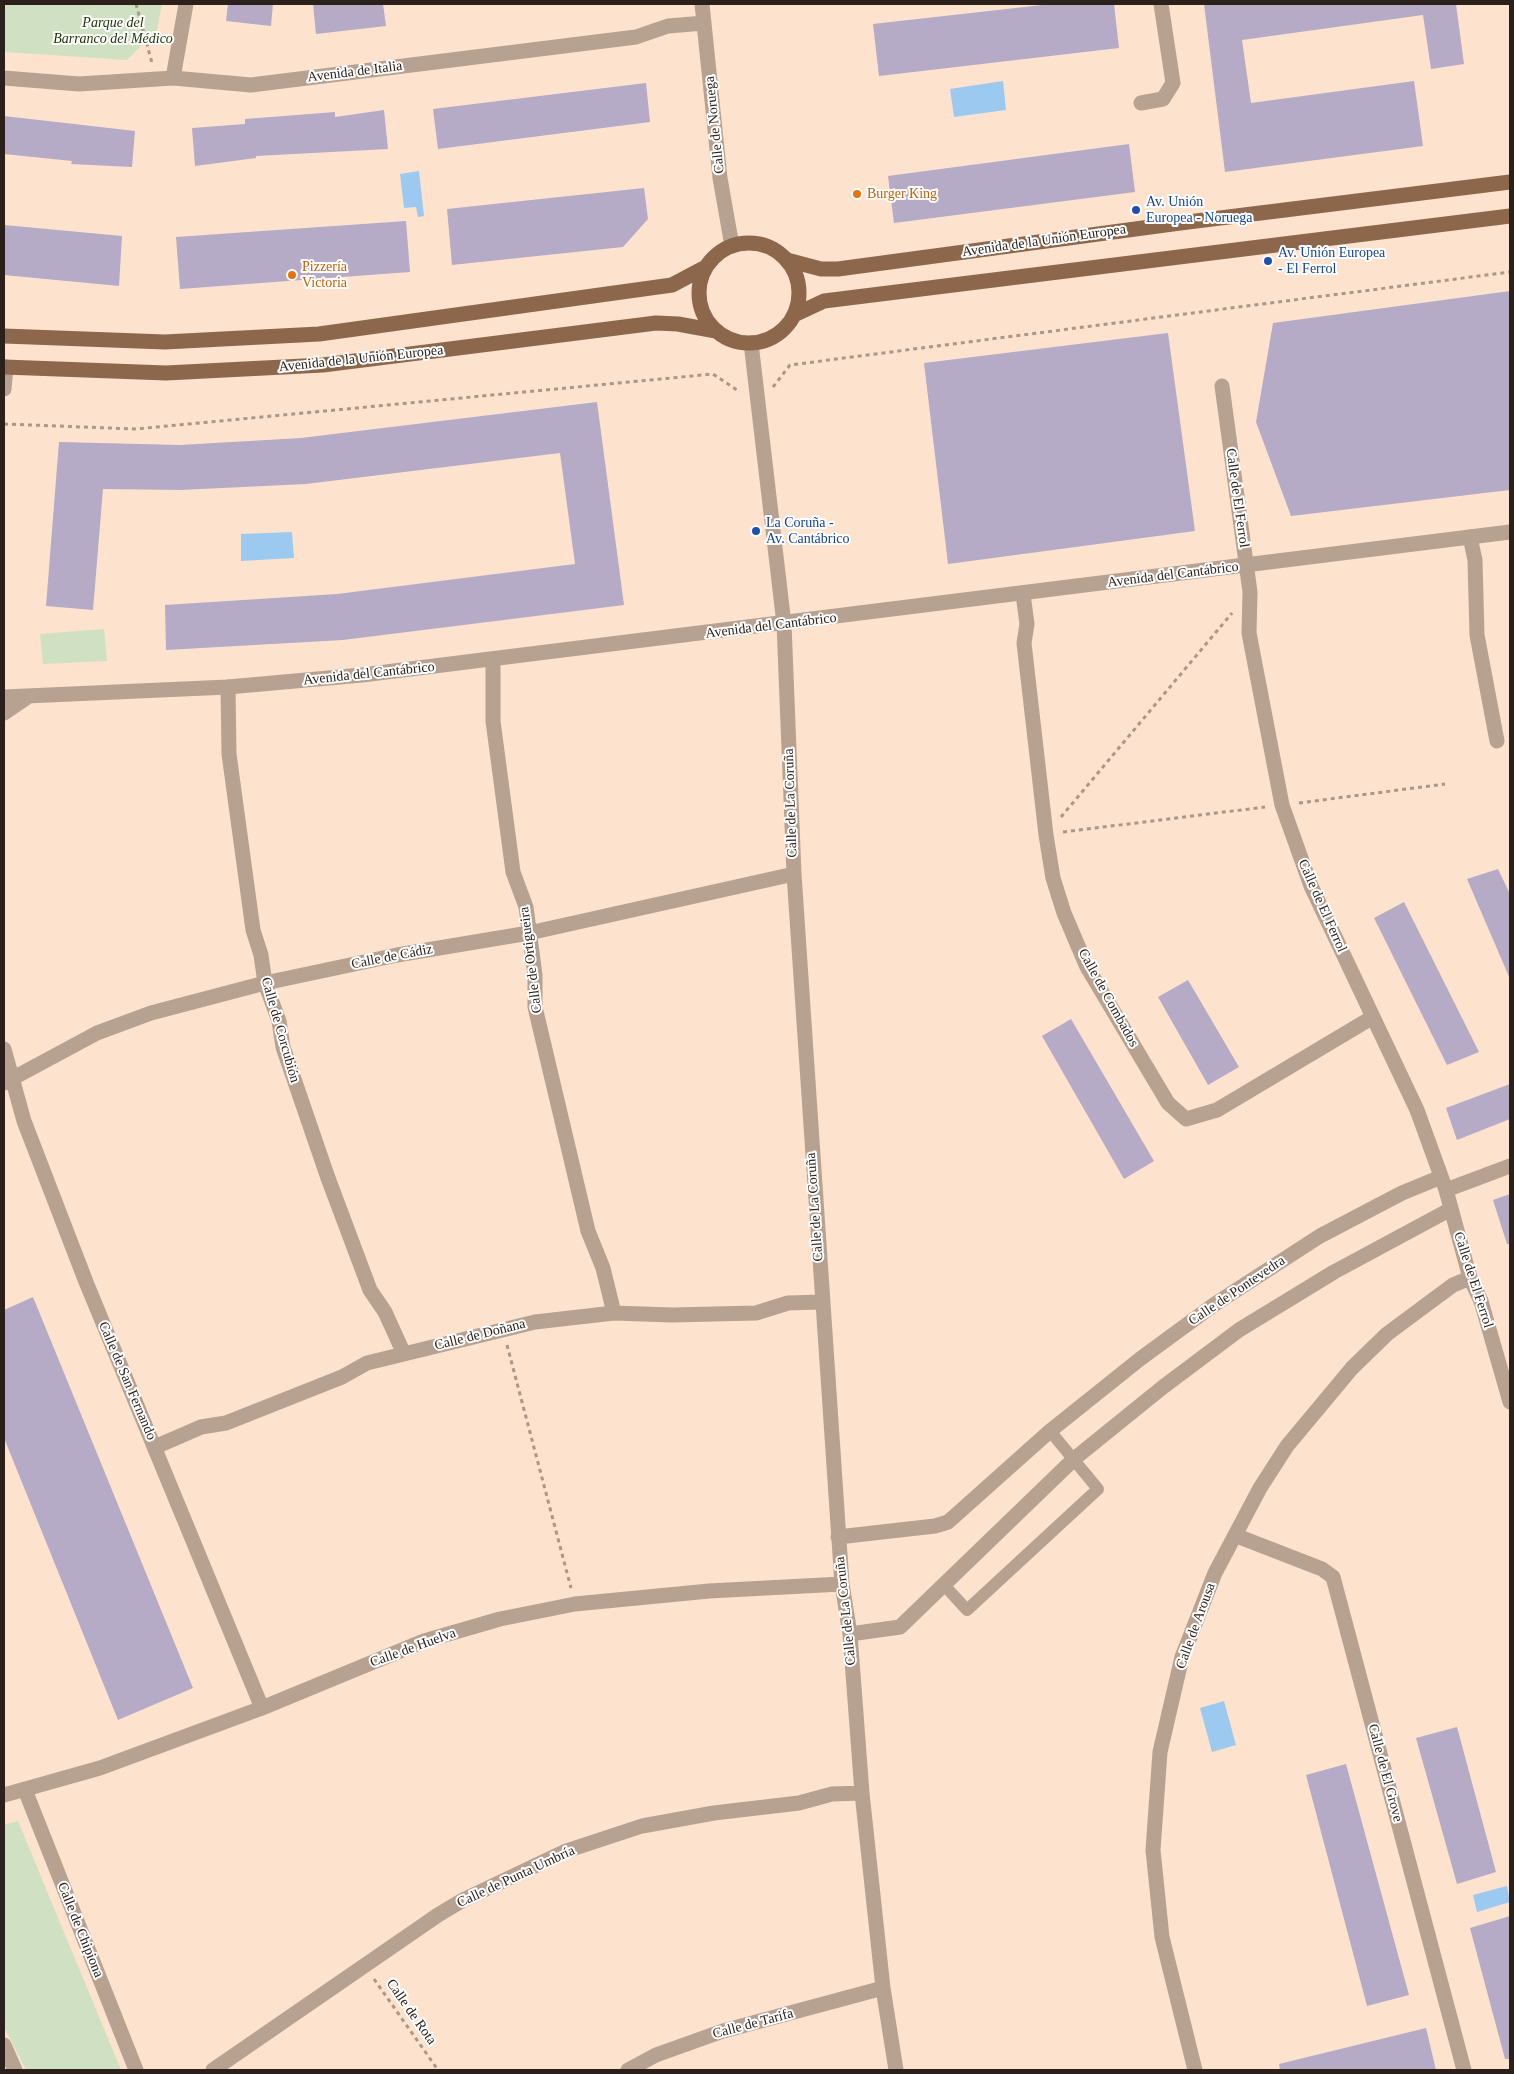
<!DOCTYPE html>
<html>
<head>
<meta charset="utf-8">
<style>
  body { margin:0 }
  #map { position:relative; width:1514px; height:2074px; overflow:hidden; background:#fde2ce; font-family:Georgia,serif }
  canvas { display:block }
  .frame { position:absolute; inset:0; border:5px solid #2b211a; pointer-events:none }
</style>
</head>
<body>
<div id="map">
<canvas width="1514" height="2074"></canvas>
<div class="frame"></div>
</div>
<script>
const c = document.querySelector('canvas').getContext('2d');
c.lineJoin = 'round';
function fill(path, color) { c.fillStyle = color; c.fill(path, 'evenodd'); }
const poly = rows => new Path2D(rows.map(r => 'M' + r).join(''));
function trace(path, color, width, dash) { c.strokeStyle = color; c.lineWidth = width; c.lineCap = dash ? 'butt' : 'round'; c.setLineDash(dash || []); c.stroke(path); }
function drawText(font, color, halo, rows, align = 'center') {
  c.font = font + ' Georgia,serif'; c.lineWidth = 4; c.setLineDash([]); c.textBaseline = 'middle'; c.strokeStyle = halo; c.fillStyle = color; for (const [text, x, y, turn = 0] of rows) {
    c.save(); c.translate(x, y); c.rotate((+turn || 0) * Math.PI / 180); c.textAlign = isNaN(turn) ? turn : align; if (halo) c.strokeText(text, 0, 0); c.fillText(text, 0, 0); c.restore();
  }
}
fill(poly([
  [4,4,162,4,157,30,127,60,4,52],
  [104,629,107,661,43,664,40,634],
  [18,1821,121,2070,26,2070,4,2027,4,1825]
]), '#cfe1c2');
fill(poly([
  [1003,81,1006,110,954,117,950,89],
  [419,171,424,216,418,217,416,207,404,208,400,174],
  [292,532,294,558,241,561,241,534],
  [1224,1701,1236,1745,1212,1752,1200,1708],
  [1507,1886,1510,1902,1477,1912,1473,1895]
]), '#9cc9f0');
fill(poly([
  [228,4,273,4,271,26,226,21],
  [313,4,383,4,386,26,316,34],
  [1051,4,1114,4,1119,48,879,76,873,24],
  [1204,4,1456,4,1464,64,1431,69,1423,15,1242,40,1251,103,1414,81,1423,146,1225,172],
  [646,83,650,122,438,149,433,109],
  [384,110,388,149,256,156,256,158,195,166,192,128,245,124,245,119,335,112,335,117],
  [4,116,135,131,132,167,71,164,72,161,4,154],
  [1129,144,1135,192,894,223,888,176],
  [644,188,648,219,623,247,452,265,447,209],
  [406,221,410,272,180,289,176,237],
  [4,225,122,236,119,286,4,275],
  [1510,291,1510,490,1291,516,1256,422,1273,323],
  [1168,333,1195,531,948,564,924,363],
  [597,402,624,605,343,640,166,650,165,605,337,594,575,564,560,453,306,484,180,490,103,489,93,610,46,606,59,442,180,445,301,438],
  [1498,869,1510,894,1510,979,1467,879],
  [1404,902,1479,1052,1447,1065,1374,918],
  [1188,980,1239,1067,1208,1085,1158,997],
  [1071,1019,1154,1161,1124,1179,1042,1036],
  [1510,1084,1510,1119,1457,1140,1446,1108],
  [1510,1194,1510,1244,1507,1244,1493,1200],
  [33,1297,193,1688,118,1720,4,1438,4,1310],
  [1457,1727,1496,1872,1457,1884,1416,1738],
  [1346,1764,1409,1995,1367,2006,1306,1775],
  [1510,1916,1510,2059,1505,2059,1470,1928],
  [1426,2028,1436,2070,1280,2070,1279,2064]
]), '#b5abc6');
trace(poly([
  [136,4,152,63],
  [773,387,790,365,1510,272],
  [4,424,136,429,713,374,740,392],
  [1299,803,1445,784],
  [1061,817,1232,613],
  [1063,832,1265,807],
  [507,1345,571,1588],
  [374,1979,438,2070]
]), '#ab9788', 3, [4, 4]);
trace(poly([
  [944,1585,967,1610,1098,1489,1050,1431]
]), '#b7a292', 12);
trace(poly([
  [702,4,720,178,732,246],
  [4,78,79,84,173,78,251,85,636,37,668,26,704,23],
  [173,78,186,4],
  [1141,103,1163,99,1173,83,1161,4],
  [751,343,784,624,794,874,842,1584,850,1634,862,1793,883,1988,896,2070],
  [1222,386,1250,592,1249,633,1282,805,1311,886,1417,1110,1446,1190,1470,1278,1481,1301,1510,1402],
  [4,389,6,367],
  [1470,537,1475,560,1477,635,1497,741],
  [1023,594,1027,624,1024,643,1046,835,1053,878,1064,913,1087,967,1168,1103,1186,1119,1217,1110,1373,1017],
  [493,660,493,721,513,872,526,907,535,975,535,1007,588,1231,603,1268,614,1313],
  [228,687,229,754,253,930,261,955,265,983,279,1021,283,1047,328,1178,370,1290,385,1312,404,1354],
  [4,1049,24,1121,86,1282,262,1708],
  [4,1083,97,1033,151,1013,265,983,397,955,529,933,794,874],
  [1446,1190,1510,1166],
  [155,1447,201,1427,226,1423,342,1377,367,1363,535,1322,614,1313,672,1315,756,1313,788,1303,821,1302],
  [1237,1536,1322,1569,1333,1577,1464,2070],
  [838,1537,935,1526,948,1522,1050,1431,1140,1359,1215,1304,1320,1236,1402,1193,1441,1177],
  [850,1634,900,1627,1074,1459,1163,1387,1239,1330,1334,1272,1451,1209],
  [25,1790,136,2070],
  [4,1795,100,1768,262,1708,424,1641,500,1619,575,1604,709,1591,842,1584],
  [4,2045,15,2070],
  [213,2070,438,1915,463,1900,566,1851,642,1826,714,1813,799,1803,832,1794,862,1793],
  [628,2070,656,2055,723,2031,883,1988],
  [1195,2070,1162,1937,1153,1850,1160,1752,1182,1657,1215,1573,1260,1488,1287,1446,1352,1368,1387,1334,1453,1285,1470,1278]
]), '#b7a292', 15);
trace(poly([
  [4,697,228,687,362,675,1510,532],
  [4,713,29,696]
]), '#b7a292', 15);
trace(poly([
  '699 293a50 50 0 1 1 100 0a50 50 0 1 1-100 0Z',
  [787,260,821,269,838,269,1180,223,1510,182],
  [794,315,824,301,1510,216],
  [4,336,165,342,319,334,672,285,706,267],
  [4,367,166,373,323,365,656,323,678,324,716,331]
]), '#8c674b', 15);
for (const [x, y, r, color] of [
  [857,194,5,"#e8710a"],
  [1136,210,5,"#1a4fb4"],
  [1268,261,5,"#1a4fb4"],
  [292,275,5,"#e8710a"],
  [756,531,5,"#1a4fb4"]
]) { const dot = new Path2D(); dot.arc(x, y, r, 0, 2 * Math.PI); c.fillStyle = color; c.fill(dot); trace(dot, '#fff', 2); }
drawText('italic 14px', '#193300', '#fff', [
  ["Parque del",113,23],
  ["Barranco del Médico",113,39]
]);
drawText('14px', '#2b211a', '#fff', [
  ["Avenida de Italia",355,72,-7],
  ["Calle de Noruega",715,125,-96],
  ["Avenida de la Unión Europea",1044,241,-8],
  ["Avenida de la Unión Europea",361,359,-6],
  ["Calle de El Ferrol",1237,498,82],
  ["Avenida del Cantábrico",1173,575,-7],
  ["Avenida del Cantábrico",771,626,-7],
  ["Avenida del Cantábrico",369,674,-6],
  ["Calle de La Coruña",791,803,-92],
  ["Calle de El Ferrol",1322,906,66],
  ["Calle de Cádiz",392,957,-11],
  ["Calle de Ortigueira",531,960,-97],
  ["Calle de Combados",1108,998,61],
  ["Calle de Corcubión",280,1030,74],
  ["Calle de La Coruña",815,1207,-94],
  ["Calle de El Ferrol",1473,1280,72],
  ["Calle de Pontevedra",1237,1291,-34],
  ["Calle de Doñana",480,1335,-14],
  ["Calle de San Fernando",127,1381,67],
  ["Calle de La Coruña",846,1611,-96],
  ["Calle de Arousa",1196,1626,-70],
  ["Calle de Huelva",413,1648,-20],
  ["Calle de El Grove",1385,1773,75],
  ["Calle de Punta Umbría",516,1877,-25],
  ["Calle de Chipiona",80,1930,68],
  ["Calle de Rota",411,2012,55],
  ["Calle de Tarifa",753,2024,-15]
]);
drawText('14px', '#c56008', '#fff', [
  ["Burger King",867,194],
  ["Pizzería",302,267],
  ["Victoria",302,283]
], 'left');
drawText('14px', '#164399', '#fff', [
  ["Av. Unión",1146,202],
  ["Europea - Noruega",1146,218],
  ["Av. Unión Europea",1278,253],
  ["- El Ferrol",1278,269],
  ["La Coruña -",766,523],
  ["Av. Cantábrico",766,539]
], 'left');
</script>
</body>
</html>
